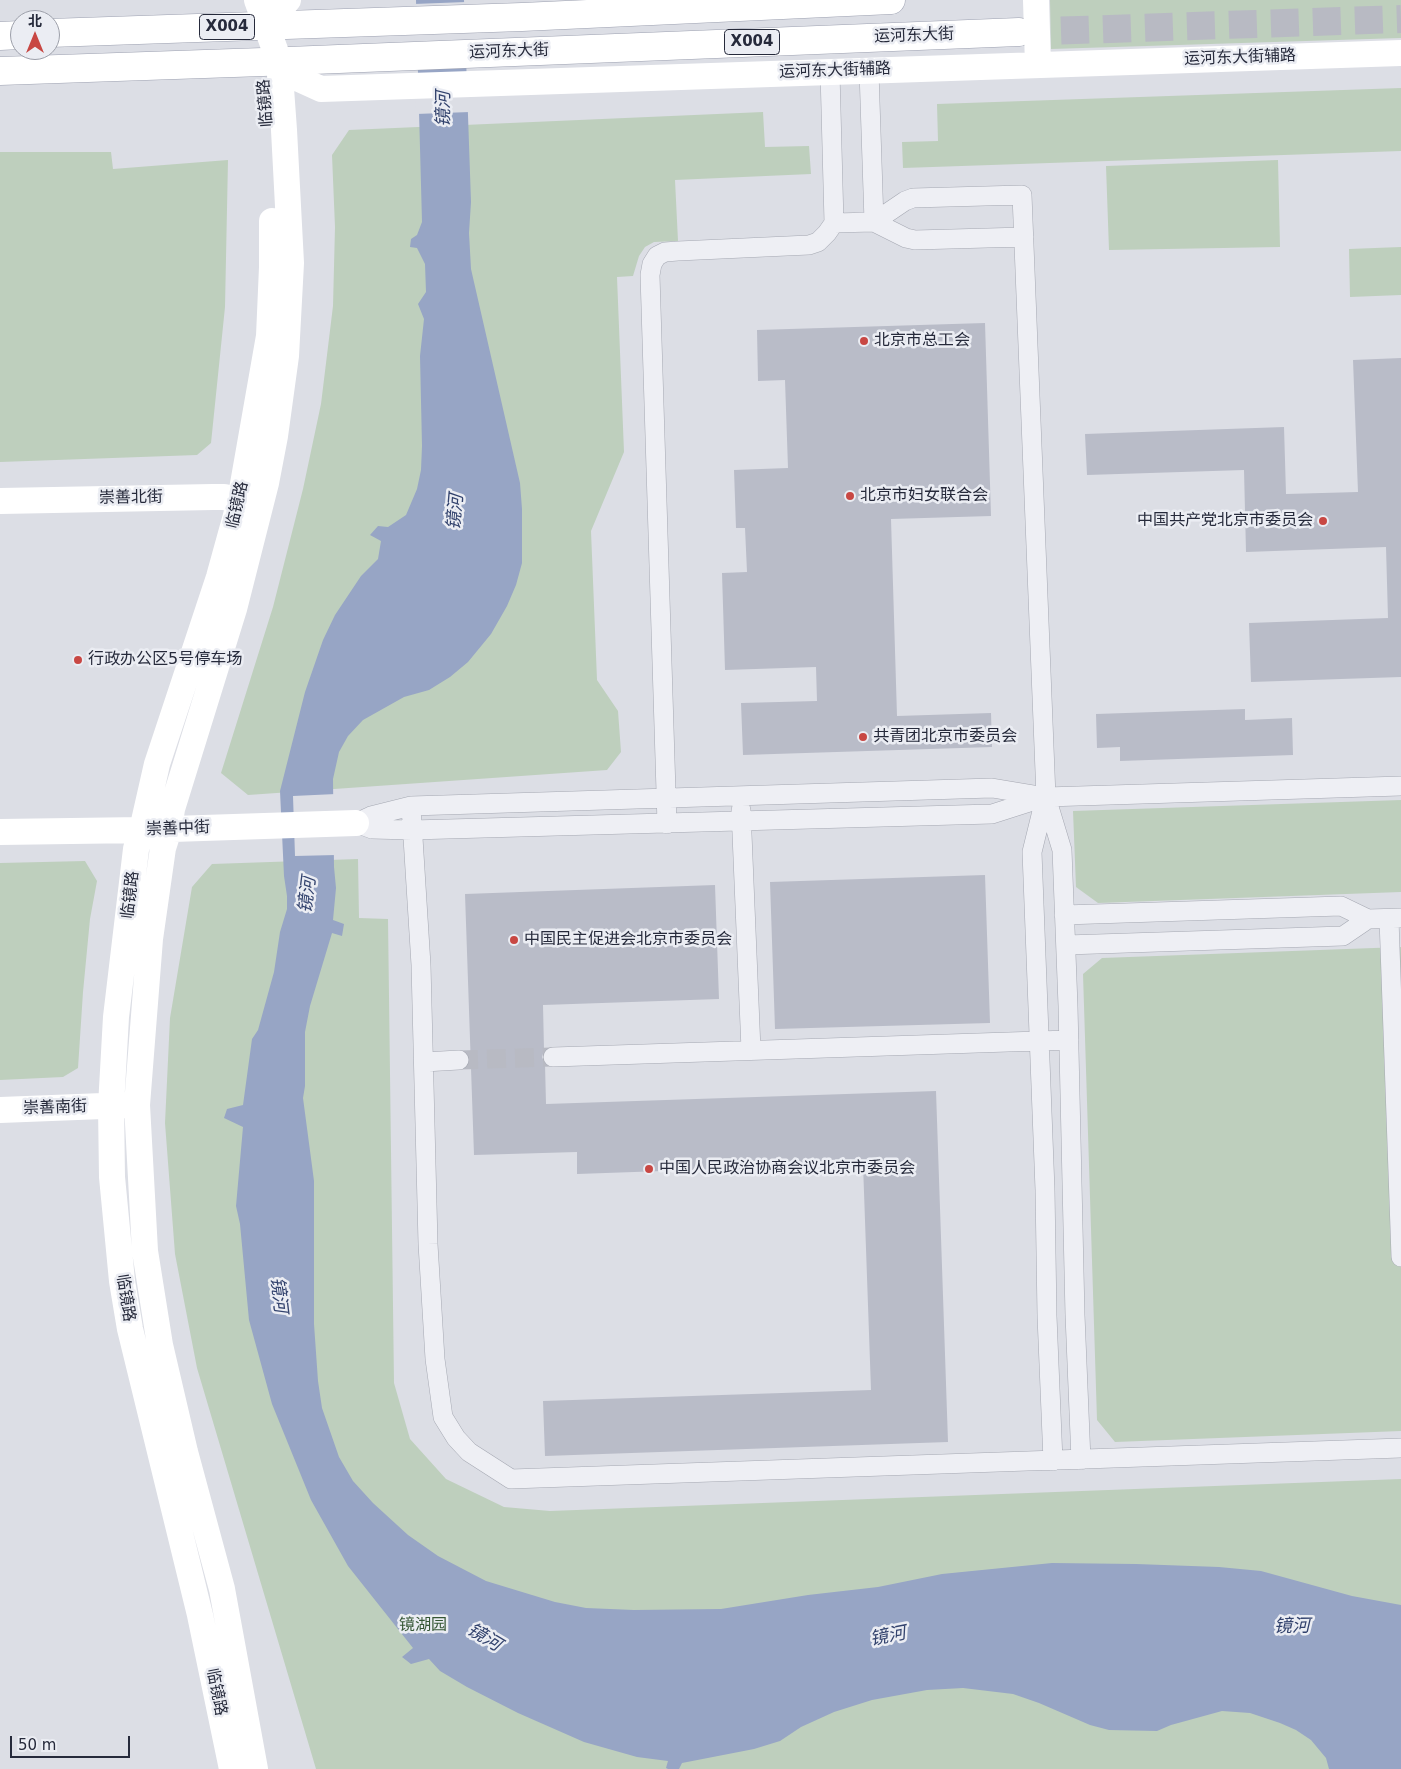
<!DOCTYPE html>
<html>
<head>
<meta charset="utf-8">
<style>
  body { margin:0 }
  #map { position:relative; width:1401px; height:1769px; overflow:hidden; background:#dcdee5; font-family:"DejaVu Sans","Noto Sans SC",sans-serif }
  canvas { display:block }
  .north { position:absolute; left:10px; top:10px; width:50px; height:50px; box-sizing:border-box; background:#ebedf3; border:1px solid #9c9fa9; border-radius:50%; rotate:0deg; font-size:14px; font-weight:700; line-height:20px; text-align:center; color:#262a3b }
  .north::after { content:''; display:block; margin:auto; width:18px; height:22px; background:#c84743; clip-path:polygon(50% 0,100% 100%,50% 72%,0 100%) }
  .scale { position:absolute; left:10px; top:1736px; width:120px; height:22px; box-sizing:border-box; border:2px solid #262a3b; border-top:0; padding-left:6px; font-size:15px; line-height:18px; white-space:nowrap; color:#262a3b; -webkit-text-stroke:4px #ebedf3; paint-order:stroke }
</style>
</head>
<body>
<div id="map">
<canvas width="1401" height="1769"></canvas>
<div class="north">北</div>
<div class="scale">50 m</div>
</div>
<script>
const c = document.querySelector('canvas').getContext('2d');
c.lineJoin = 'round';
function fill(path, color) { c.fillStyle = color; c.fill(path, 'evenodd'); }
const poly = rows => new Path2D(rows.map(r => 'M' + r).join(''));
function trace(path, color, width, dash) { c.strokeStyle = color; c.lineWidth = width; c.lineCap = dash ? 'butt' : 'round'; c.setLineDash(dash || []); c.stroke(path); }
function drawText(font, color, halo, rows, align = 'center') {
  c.font = font + ' "DejaVu Sans","Noto Sans SC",sans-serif'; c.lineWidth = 5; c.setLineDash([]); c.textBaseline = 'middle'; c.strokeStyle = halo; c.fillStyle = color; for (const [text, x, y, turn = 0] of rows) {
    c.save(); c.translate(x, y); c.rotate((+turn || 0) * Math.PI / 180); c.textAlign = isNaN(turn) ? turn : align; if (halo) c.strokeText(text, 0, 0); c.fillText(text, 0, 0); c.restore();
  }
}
fill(poly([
  [1050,0,1401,0,1401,38,1051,49],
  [1401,88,1401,151,903,168,902,142,938,141,937,104],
  [763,112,765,147,809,146,811,174,675,180,678,241,654,242,645,247,639,256,633,276,617,277,624,452,591,531,597,680,618,711,621,752,607,770,248,795,221,773,273,607,303,489,321,404,333,306,335,227,332,155,349,130],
  [0,152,111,152,113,169,228,160,225,307,211,443,197,455,0,462],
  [1278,160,1280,247,1109,250,1106,166],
  [1401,247,1401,295,1350,297,1349,249],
  [1401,800,1401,892,1098,903,1076,887,1073,811],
  [358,859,359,918,388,919,394,1383,410,1439,446,1479,504,1507,550,1511,1401,1479,1401,1769,316,1769,197,1368,175,1254,165,1123,170,1018,192,887,212,864],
  [85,861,97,881,90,919,83,992,78,1068,63,1077,0,1080,0,863],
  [1401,947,1401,1431,1115,1442,1097,1420,1083,974,1102,958]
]), '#becfbd');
fill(poly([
  [416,0,464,0,471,202,469,233,471,269,520,483,522,509,522,563,516,585,507,606,491,634,468,662,450,677,429,690,404,697,363,720,348,736,339,752,333,779,334,867,336,888,333,920,344,924,342,936,332,933,310,1006,305,1032,305,1086,303,1098,314,1181,314,1324,318,1381,322,1408,339,1457,353,1481,373,1503,408,1535,438,1556,486,1581,555,1602,586,1608,634,1610,721,1609,808,1595,878,1587,942,1574,1052,1563,1136,1564,1219,1567,1261,1571,1352,1596,1401,1605,1401,1769,1329,1769,1326,1758,1311,1740,1296,1730,1280,1723,1250,1713,1222,1711,1171,1725,1157,1731,1109,1730,1090,1725,1039,1703,1013,1694,963,1688,927,1690,872,1700,834,1712,801,1727,780,1741,754,1749,682,1763,679,1769,668,1769,666,1768,668,1761,637,1757,584,1742,518,1713,467,1687,440,1671,429,1659,411,1664,402,1657,413,1648,348,1566,311,1500,272,1404,249,1320,240,1224,236,1206,243,1127,224,1118,227,1109,243,1105,252,1039,258,1030,274,972,280,932,287,909,287,896,284,876,280,791,305,692,323,640,335,615,361,576,378,559,381,541,370,535,378,526,388,527,406,515,417,489,421,470,422,446,420,356,424,319,418,304,426,292,425,264,417,248,410,247,411,239,417,235,422,222]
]), '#97a5c5');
fill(poly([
  [466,2,468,62,415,64,414,4],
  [468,74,470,112,416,114,415,75],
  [336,794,336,855,295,856,293,796]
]), '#dcdee5');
fill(poly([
  [985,323,991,516,891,519,897,716,991,713,992,747,743,755,741,703,817,701,816,667,725,670,722,573,747,572,745,528,736,528,734,470,788,468,785,380,758,381,757,330],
  [1401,358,1401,677,1251,682,1249,623,1388,618,1386,547,1246,552,1244,470,1087,475,1085,434,1284,427,1286,494,1358,492,1353,360],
  [1245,709,1245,720,1292,718,1293,755,1120,761,1120,747,1097,748,1096,714],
  [985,875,990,1023,775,1029,770,882],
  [715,885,719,999,543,1005,544,1050,542,1057,545,1064,546,1104,936,1091,948,1442,545,1456,543,1401,871,1390,863,1164,577,1174,577,1152,474,1155,465,894]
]), '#b9bcc8');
trace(poly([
  [459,1060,553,1057]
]), '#b8bac3', 19, [19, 9]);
trace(poly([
  [1019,32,1401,19]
]), '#b8bac3', 28, [28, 14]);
const street = poly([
  [869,71,874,222],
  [874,222,905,201,913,198,1022,195,1046,797,1062,850,1068,1006,1075,1315,1081,1460],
  [834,223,874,222,906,238,915,240,1024,237],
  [1045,799,1032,852,1045,1190,1047,1316,1053,1461],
  [411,806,421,965,428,1244,435,1359,443,1417,456,1438,469,1452,511,1479,1401,1448],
  [741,810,751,1050],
  [356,823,371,816,411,806,992,788,1046,797,1401,786],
  [356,823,372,829,412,830,992,814,1042,798],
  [667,824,650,275,652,264,657,256,665,252,678,251,809,245,818,242,827,233,834,223,830,72],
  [1064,915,1341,906,1368,919,1401,918],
  [1389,919,1401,1257],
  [1066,945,1343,936,1368,919],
  [553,1057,1069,1040],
  [424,1062,459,1060]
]);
const primary = poly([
  [50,33,522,17,891,0],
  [0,36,20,35],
  [0,71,263,62,1019,32]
]);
trace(street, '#a5a8b2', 20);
trace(primary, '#9ca0b0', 29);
trace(street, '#eeeff4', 19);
trace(poly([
  [1036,0,1038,65],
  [266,25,288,0],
  [279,61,299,79,321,89,1401,53],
  [0,501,213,497,224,497,256,504],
  [0,832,142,830,356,823],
  [0,1110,129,1105],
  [232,1769,200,1615,130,1329,122,1281,112,1177,111,1106,116,1017,136,849,142,830,157,764,219,577,240,501,269,336,272,267,272,221],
  [255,1769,222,1589,185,1452,160,1345,145,1251,137,1105,150,939,163,848,169,829,172,809,234,609,266,483,275,436,286,356,291,263,284,130,279,61,257,0]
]), '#fff', 26);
trace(primary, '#fff', 28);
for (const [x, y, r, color] of [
  [864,341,5,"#c84743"],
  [850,496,5,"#c84743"],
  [1323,521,5,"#c84743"],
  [78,660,5,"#c84743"],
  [863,737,5,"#c84743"],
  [514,940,5,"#c84743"],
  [649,1169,5,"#c84743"]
]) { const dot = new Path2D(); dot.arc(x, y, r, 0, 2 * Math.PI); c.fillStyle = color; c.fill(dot); trace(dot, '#ebedf3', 2); }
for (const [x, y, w] of [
  [227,27,55],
  [752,42,55]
]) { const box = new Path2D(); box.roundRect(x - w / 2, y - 12.5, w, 25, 4); c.fillStyle = '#ebedf3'; c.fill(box); trace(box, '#262a3b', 1); }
drawText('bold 15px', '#262a3b', null, [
  ["X004",227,27],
  ["X004",752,42]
]);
drawText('16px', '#262a3b', '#ebedf3', [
  ["运河东大街",914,36,-2],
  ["运河东大街",509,52,-2],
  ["运河东大街辅路",1240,58,-2],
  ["运河东大街辅路",835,71,-2],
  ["临镜路",266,103,-94],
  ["崇善北街",131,498,-1],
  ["临镜路",238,505,-77],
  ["崇善中街",178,829,-2],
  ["临镜路",131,895,-83],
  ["崇善南街",55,1108,-2],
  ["临镜路",125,1298,81],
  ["临镜路",216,1692,79]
]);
drawText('16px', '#262a3b', '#ebedf3', [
  ["北京市总工会",874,341],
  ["北京市妇女联合会",860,496],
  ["中国共产党北京市委员会",1313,521,"right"],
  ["行政办公区5号停车场",88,660],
  ["共青团北京市委员会",873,737],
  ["中国民主促进会北京市委员会",524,940],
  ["中国人民政治协商会议北京市委员会",659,1169]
], 'left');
drawText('16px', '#355634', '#ebedf3', [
  ["镜湖园",423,1626]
]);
drawText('italic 18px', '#32426d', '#ebedf3', [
  ["镜河",444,109,-90],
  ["镜河",456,512,-85],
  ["镜河",308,895,-83],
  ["镜河",278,1295,83],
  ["镜河",1292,1627,-1],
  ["镜河",888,1637,-11],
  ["镜河",484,1638,31]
]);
</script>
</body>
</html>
